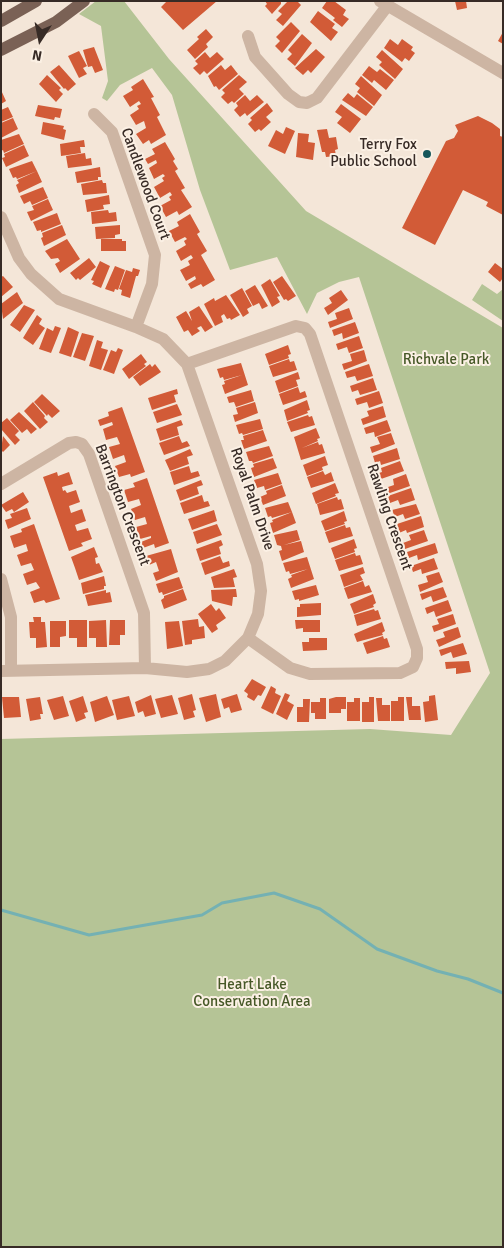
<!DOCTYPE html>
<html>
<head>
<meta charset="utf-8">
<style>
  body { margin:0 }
  #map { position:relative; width:504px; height:1248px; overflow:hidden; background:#f4e6d8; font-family:Signika,sans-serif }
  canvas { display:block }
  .frame { position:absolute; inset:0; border:2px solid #372b26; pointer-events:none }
  .north { position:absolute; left:15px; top:15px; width:50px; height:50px; -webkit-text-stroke:4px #fbf0e4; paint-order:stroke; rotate:191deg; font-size:14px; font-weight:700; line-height:20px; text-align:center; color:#372b26 }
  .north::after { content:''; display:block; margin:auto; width:18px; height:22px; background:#372b26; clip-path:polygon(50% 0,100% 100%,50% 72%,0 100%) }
</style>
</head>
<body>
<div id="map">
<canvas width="504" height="1248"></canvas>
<div class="frame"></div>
<div class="north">N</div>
</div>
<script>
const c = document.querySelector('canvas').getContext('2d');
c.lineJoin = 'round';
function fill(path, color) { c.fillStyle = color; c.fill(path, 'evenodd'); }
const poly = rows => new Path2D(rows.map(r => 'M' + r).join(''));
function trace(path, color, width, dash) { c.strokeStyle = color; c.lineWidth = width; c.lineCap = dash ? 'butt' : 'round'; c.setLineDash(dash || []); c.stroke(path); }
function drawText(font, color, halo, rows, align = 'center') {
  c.font = font + ' Signika,sans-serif'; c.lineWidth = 4; c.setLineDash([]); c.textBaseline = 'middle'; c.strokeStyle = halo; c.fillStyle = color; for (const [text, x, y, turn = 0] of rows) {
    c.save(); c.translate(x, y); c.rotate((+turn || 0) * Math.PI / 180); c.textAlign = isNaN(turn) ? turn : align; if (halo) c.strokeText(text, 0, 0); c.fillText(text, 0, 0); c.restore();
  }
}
fill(poly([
  [96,1,124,1,169,59,306,211,503,328,503,1247,1,1247,1,739,370,729,451,735,490,673,359,277,339,282,317,293,307,314,277,257,230,270,200,190,172,95,152,68,120,85,107,101,102,98,108,81,101,26,79,14],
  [482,284,497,294,503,289,503,321,472,300]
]), '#b5c496');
trace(poly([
  [1,910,89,935,202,915,222,903,274,893,320,909,377,949,437,971,468,979,503,993]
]), '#74b1b3', 3);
fill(poly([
  [167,1,217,1,183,30,161,7],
  [265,1,281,1,281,4,272,14,265,6,267,4],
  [288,1,297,1,301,5,283,26,276,20,282,14,278,11],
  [327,1,334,1,346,10,343,15,349,19,342,27,333,20,335,18,322,8],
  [455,1,466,1,467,8,457,10],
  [318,11,335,24,332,28,338,32,331,41,310,22],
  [291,22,300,31,282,53,275,46,280,41,276,37],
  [206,29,213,37,206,44,208,47,195,59,187,50,199,39,197,37],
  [503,32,503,44,498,41],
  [302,34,312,43,295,66,287,59,292,54,288,50],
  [390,39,398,45,402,39,413,47,411,50,415,53,409,61,405,58,402,62,384,48],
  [94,47,103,70,95,73,92,66,88,67,83,50],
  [316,49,325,57,311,73,308,70,303,75,295,68],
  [382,50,403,69,395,79,379,65,382,62,376,57],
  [79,51,87,66,83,68,87,74,79,78,68,56],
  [205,52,210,58,217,52,224,59,207,74,204,71,200,75,193,68,198,64,195,61],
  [59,65,76,84,68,91,65,88,64,89,50,72],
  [221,65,225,70,231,65,238,74,219,90,216,86,214,87,208,76],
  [369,66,377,72,380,69,394,80,386,90,374,80,372,83,362,75],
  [47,75,61,88,59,90,63,94,56,102,39,84],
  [239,75,247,82,239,89,244,94,234,103,232,101,228,104,221,97,225,93,222,90],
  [361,76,382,95,374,106,357,92,360,88,355,84],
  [143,79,154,97,151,98,160,115,157,117,166,135,151,144,149,140,143,144,136,134,146,128,144,121,136,125,130,115,139,109,137,106,141,104,139,101,130,107,123,96,133,90,131,87],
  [1,90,6,101,1,104],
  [348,93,354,98,357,94,373,107,366,116,342,100],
  [245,95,250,101,257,95,264,102,247,116,245,113,240,117,234,110,238,106,236,103],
  [267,103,273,111,266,117,271,122,261,131,259,129,255,132,248,124,252,120,250,118],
  [341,104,361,119,350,133,337,123,342,117,335,112],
  [38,105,62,109,60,118,55,117,54,120,35,116],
  [8,107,13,117,1,122,1,110],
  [478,116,492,123,500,129,500,136,503,137,503,215,486,206,488,202,463,190,435,245,402,228,446,141,454,138,458,131,455,125],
  [13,118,18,129,1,138,1,123],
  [43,122,64,126,63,129,66,130,64,140,41,134],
  [286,127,295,131,285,154,268,146,276,130,283,134],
  [327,129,329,138,336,137,338,149,335,150,336,156,326,157,325,152,322,152,317,130],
  [298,133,309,134,308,142,315,143,313,160,296,157],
  [19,134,24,144,4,153,3,150,1,151,1,140],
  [84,140,85,147,80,147,81,153,61,156,60,144],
  [165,142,175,159,173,161,178,169,175,171,185,188,181,190,192,207,179,215,177,211,166,217,160,206,171,200,169,197,172,195,170,192,160,198,154,187,164,181,162,178,165,176,163,174,154,179,149,168,157,163,156,160,148,164,145,159,155,154,152,149],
  [24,145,29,156,6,167,2,158,5,157,4,154],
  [85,153,86,159,91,158,92,165,68,168,66,156],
  [32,161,37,171,17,179,16,177,13,178,9,169],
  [100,167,101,177,98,177,98,180,77,183,75,172],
  [37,171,42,182,19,193,16,185,19,183,17,180],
  [102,180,103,183,106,183,107,193,83,195,81,184],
  [43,187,48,198,32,205,30,201,24,204,20,196],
  [109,195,110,204,103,205,104,209,87,212,85,200],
  [48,199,53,210,31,221,27,212,34,210,32,206],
  [108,210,109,213,116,212,117,221,92,224,91,212],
  [57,213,61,224,41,232,41,230,37,231,33,222],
  [190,214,200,232,197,234,207,251,201,255,215,280,203,287,201,284,191,289,188,284,196,279,195,276,186,281,180,270,190,265,188,261,193,258,191,255,181,261,176,251,186,245,184,241,187,239,185,237,175,242,169,231,179,226,177,222],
  [62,225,66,235,44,246,41,238,43,237,42,233],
  [120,225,120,234,115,235,115,238,96,239,95,227],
  [67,239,80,259,60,273,55,264,60,261,58,258,51,259,45,251],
  [101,239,122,239,122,241,126,241,126,251,101,251],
  [89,258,96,267,80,280,78,278,76,280,70,273],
  [100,261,110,266,101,288,92,284,94,281,91,280],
  [495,263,503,269,503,278,500,282,488,272],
  [115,266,125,270,118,290,115,289,114,292,105,289],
  [133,268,140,270,138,276,136,276,130,298,121,295,122,290,119,289,126,270,132,272],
  [3,276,13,287,1,297,1,277],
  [282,276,296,296,288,301,286,299,284,300,273,282],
  [270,279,280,296,277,297,280,302,272,307,261,285],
  [255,285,268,306,262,309,259,303,253,306,245,291],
  [242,288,252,306,247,309,249,313,243,317,230,295],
  [341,290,348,300,328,315,324,308,332,303,329,298],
  [17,292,23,303,3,319,1,304],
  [226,295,240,315,231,320,230,318,227,319,224,314,221,316,223,322,215,326,204,304,214,298,215,301],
  [24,305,35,310,20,332,10,325],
  [199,306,213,327,205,332,201,326,197,328,200,331,192,336,188,330,184,332,176,317,186,311,192,321,189,312],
  [349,308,353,319,330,328,328,322,337,319,335,313],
  [37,315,42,319,39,324,45,328,33,345,23,338],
  [355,322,359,333,343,339,342,333,334,336,332,330],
  [55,326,61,328,51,353,39,349,47,328,53,331],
  [68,327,79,332,71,357,59,353],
  [82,333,94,336,85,361,73,357],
  [359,336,363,348,349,353,347,347,338,350,336,344],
  [97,340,103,342,101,348,108,350,101,370,89,366],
  [288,345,291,354,288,355,289,358,269,365,265,354],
  [118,348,123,350,114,374,103,370,111,350,116,352],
  [364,350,367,361,344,370,342,364,352,361,350,354],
  [141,354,147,362,144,364,146,366,129,379,122,369],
  [289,359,290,362,294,361,297,370,273,377,269,366],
  [241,363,248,385,225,394,222,385,225,384,224,381,242,375,224,380,223,377,220,378,217,369],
  [150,364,152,367,155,364,161,372,140,386,133,377],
  [369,364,373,376,357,381,355,376,347,378,345,372],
  [298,372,300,379,296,380,298,386,279,393,275,381],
  [373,378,377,390,360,395,358,390,352,392,350,386],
  [298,387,300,393,305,391,307,397,283,405,279,394],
  [177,389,178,394,174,395,176,402,152,410,148,398],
  [251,390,254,401,236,407,234,402,229,403,227,397],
  [379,391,383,403,369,408,367,402,357,405,355,399],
  [42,394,60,411,52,418,48,414,47,416,34,402],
  [307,400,310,410,307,411,308,413,287,421,284,410],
  [33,402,45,416,44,418,48,422,40,429,24,411],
  [255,402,258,413,235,422,233,415,238,414,236,408],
  [177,404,182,415,157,423,153,412],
  [383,406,386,417,363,425,361,419,369,416,367,411],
  [122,407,145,472,131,477,130,474,119,477,115,466,126,462,124,455,113,459,109,447,120,444,117,437,106,440,103,429,113,425,112,422,100,426,98,420,109,416,108,412],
  [19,412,37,429,31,434,27,429,22,433,10,420],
  [308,415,309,417,312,416,315,425,291,432,287,422],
  [7,418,19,431,15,435,20,440,15,445,1,429,1,423],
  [260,419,263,429,243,435,242,433,239,434,236,425],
  [181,420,183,425,177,427,179,435,160,441,156,429],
  [387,420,391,431,375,437,374,432,366,434,364,428],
  [316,428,320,438,317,439,318,441,302,448,318,442,319,445,322,444,325,453,301,460,294,437],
  [263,430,267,441,244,449,241,440,244,440,243,436],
  [391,433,395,444,372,453,370,447,380,444,377,437],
  [3,436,10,445,3,452,1,450],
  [179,436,182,443,187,441,190,446,164,455,159,443],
  [269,446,273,456,253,463,252,461,249,461,246,452],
  [397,448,400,459,381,465,380,461,375,463,373,456],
  [190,449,193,455,187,457,189,464,170,471,165,460],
  [325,456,328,465,322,467,323,470,307,476,303,465],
  [273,458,277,468,254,477,251,468,254,467,253,464],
  [400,461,404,471,381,479,379,473,382,472,381,468],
  [189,466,191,473,198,471,200,476,174,485,170,472],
  [323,471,325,475,331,472,334,481,311,488,307,477],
  [57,472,58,476,69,472,73,484,62,487,63,491,65,490,67,493,76,490,80,502,69,506,71,513,82,509,86,521,75,525,77,531,88,528,92,539,81,543,83,546,69,551,43,477],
  [278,473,282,484,265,490,264,486,257,488,254,480],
  [406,474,410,486,387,494,385,488,394,485,393,479],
  [147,478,169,543,155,548,154,544,143,548,141,542,151,538,151,536,140,539,136,527,147,524,145,517,135,520,131,509,141,505,139,499,128,502,124,490,135,487,133,483],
  [201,480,203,485,197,487,199,494,180,501,176,490],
  [335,483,339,493,335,494,336,496,316,504,312,493],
  [282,485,286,496,263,505,260,497,267,494,266,491],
  [411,488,415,500,400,505,398,500,390,503,388,496],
  [23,492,29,502,14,512,12,509,6,512,1,505],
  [202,495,204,502,208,501,210,506,184,514,180,503],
  [337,497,338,500,341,499,344,509,320,515,317,504],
  [288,502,292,512,272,518,271,516,268,517,265,508],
  [416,504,420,514,405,519,403,514,395,517,392,510],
  [27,508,31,519,8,529,5,520,12,518,10,514],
  [214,510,217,521,192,530,188,519],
  [344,511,347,521,344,522,345,524,325,531,321,521],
  [292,512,296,523,273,533,270,523,273,522,272,520],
  [421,516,424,527,407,533,406,530,399,533,397,524],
  [34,524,60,599,46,603,44,600,34,603,30,592,40,588,36,582,27,585,23,574,34,570,31,563,21,566,17,555,28,551,26,544,14,548,10,536,22,532,21,529],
  [217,524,222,535,197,544,193,532],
  [345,525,346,528,350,527,353,536,329,543,325,532],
  [297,530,300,540,284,545,301,541,304,552,282,561,279,551,282,550,281,546,277,545,274,535],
  [424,530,428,541,405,549,403,543,411,540,409,535],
  [354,539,357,548,354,549,355,552,335,559,331,548],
  [221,540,223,545,219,547,221,554,200,561,196,549],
  [435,543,438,553,418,560,417,555,409,558,407,552],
  [94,547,98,557,95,558,96,564,99,563,103,572,79,580,75,568,84,565,75,568,71,557],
  [171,549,178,572,156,581,153,573,159,571,156,562,149,565,146,556],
  [355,553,356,556,360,555,363,564,339,571,335,560],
  [220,556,223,563,229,561,230,566,205,575,201,563],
  [307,557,314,579,291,588,288,579,292,577,291,575,308,569,290,574,289,571,286,572,283,563],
  [434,558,438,569,422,574,421,569,413,572,411,566],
  [363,567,365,573,360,575,363,580,344,587,340,575],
  [234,569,237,577,233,578,235,587,214,588,211,577],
  [439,572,443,582,420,592,418,585,428,582,426,576],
  [104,576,106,586,104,586,104,589,83,594,81,583],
  [179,577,183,588,163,595,162,592,159,593,156,584],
  [363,581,365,587,369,585,372,592,348,599,344,588],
  [316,585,319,595,299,601,299,599,295,600,292,591],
  [443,587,447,597,433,602,431,596,422,600,420,594],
  [183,589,187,600,164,609,161,600,164,598,164,596],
  [236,589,237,597,233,597,232,606,212,601,211,590],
  [106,590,106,593,110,592,112,602,88,606,85,595],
  [373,594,376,603,373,605,374,607,354,614,350,604],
  [448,600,452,611,436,617,434,611,427,614,425,608],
  [321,603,321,615,297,617,297,607,300,607,300,604],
  [211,604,216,611,219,608,226,618,216,625,218,629,212,633,198,614],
  [374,609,375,611,378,610,381,619,357,626,354,615],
  [453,614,456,624,434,632,432,626,439,624,437,619],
  [33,617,41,617,41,622,45,622,47,647,36,648,36,638,30,638,29,622,34,622],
  [198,619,199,627,204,626,205,638,192,640,192,644,185,645,182,621],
  [69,620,87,620,87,647,77,647,77,638,69,638],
  [106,620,107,647,96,647,96,638,89,638,89,621],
  [110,620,125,620,125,635,120,635,120,645,109,645],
  [295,620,320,620,320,632,303,632,303,628,296,629],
  [50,621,66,621,66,636,60,637,60,647,50,647],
  [179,621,183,646,167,649,165,622],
  [382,622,385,631,382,633,383,635,357,642,354,634],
  [458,627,461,637,439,647,436,640,445,637,443,632],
  [383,636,384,639,387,638,390,647,367,654,363,643],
  [309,638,327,638,327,650,303,651,302,642,309,642],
  [463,643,467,654,453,658,451,652,441,656,439,650],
  [469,661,471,672,456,674,456,668,446,669,445,662],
  [252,679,266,687,261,696,258,695,254,701,247,697,248,694,244,691],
  [271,686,276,689,275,693,281,696,273,714,261,708],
  [285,693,290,695,287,701,294,705,287,720,276,714],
  [192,694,196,710,193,711,195,717,184,720,178,698],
  [216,694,221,717,206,722,199,698],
  [237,694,242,710,231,713,229,707,224,709,221,699],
  [151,695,156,714,145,717,143,711,138,713,135,702],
  [172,695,178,714,161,718,155,699],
  [435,695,438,720,425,722,423,702,429,701,429,696],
  [63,696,69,716,54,720,47,700],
  [83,696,88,712,84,713,86,718,76,722,69,701],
  [107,696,114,715,95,722,90,702],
  [129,696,135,716,117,720,112,700],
  [2,697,19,697,21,717,4,718],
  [40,697,43,714,40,714,41,719,30,721,26,699],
  [336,697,346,697,346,709,341,709,341,713,329,713,329,699],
  [369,697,374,697,374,722,362,722,362,702,369,702],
  [398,697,404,697,404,721,391,721,391,701,398,701],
  [406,697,412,697,412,706,420,706,421,720,409,720],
  [320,698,326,698,326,719,315,719,315,713,311,713,311,702,320,702],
  [354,698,360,698,360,721,347,721,347,702,354,702],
  [376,698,382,698,382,705,390,705,390,721,378,721],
  [303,699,310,699,309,722,297,722,297,707,303,707]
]), '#d25b37');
trace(poly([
  [380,1,503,73],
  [248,36,255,57,288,94,299,102,307,103,317,98,388,5],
  [94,114,112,132,155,255,152,284,136,327],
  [1,217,19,258,31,274,59,299,136,327,163,339,187,364,257,564,261,591,258,614,248,638,225,661,209,669,187,672,145,668,1,671],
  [187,364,296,326,305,328,310,334,417,649,417,658,413,667,400,673,310,674,290,668,248,638],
  [1,484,69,443,76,442,82,444,89,454,144,613,145,668],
  [1,579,11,617,11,671]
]), '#cdb5a3', 12);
trace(poly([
  [1,21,36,1],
  [1,50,56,22,84,1]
]), '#7a6155', 12);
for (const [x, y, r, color] of [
  [427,154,5,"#17585c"]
]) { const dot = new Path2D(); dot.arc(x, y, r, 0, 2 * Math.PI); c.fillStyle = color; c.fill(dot); trace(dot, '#fbf0e4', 2); }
drawText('15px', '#372b26', '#fbf0e4', [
  ["Terry Fox",417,145],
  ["Public School",417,162]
], 'right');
drawText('15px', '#372b26', '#fbf0e4', [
  ["Candlewood Court",145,184,70],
  ["Royal Palm Drive",252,499,71],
  ["Barrington Crescent",122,505,69],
  ["Rawling Crescent",389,517,71]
]);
drawText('15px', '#465827', '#fbf0e4', [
  ["Richvale Park",446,360],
  ["Heart Lake",252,985],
  ["Conservation Area",252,1002]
]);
</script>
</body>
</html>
